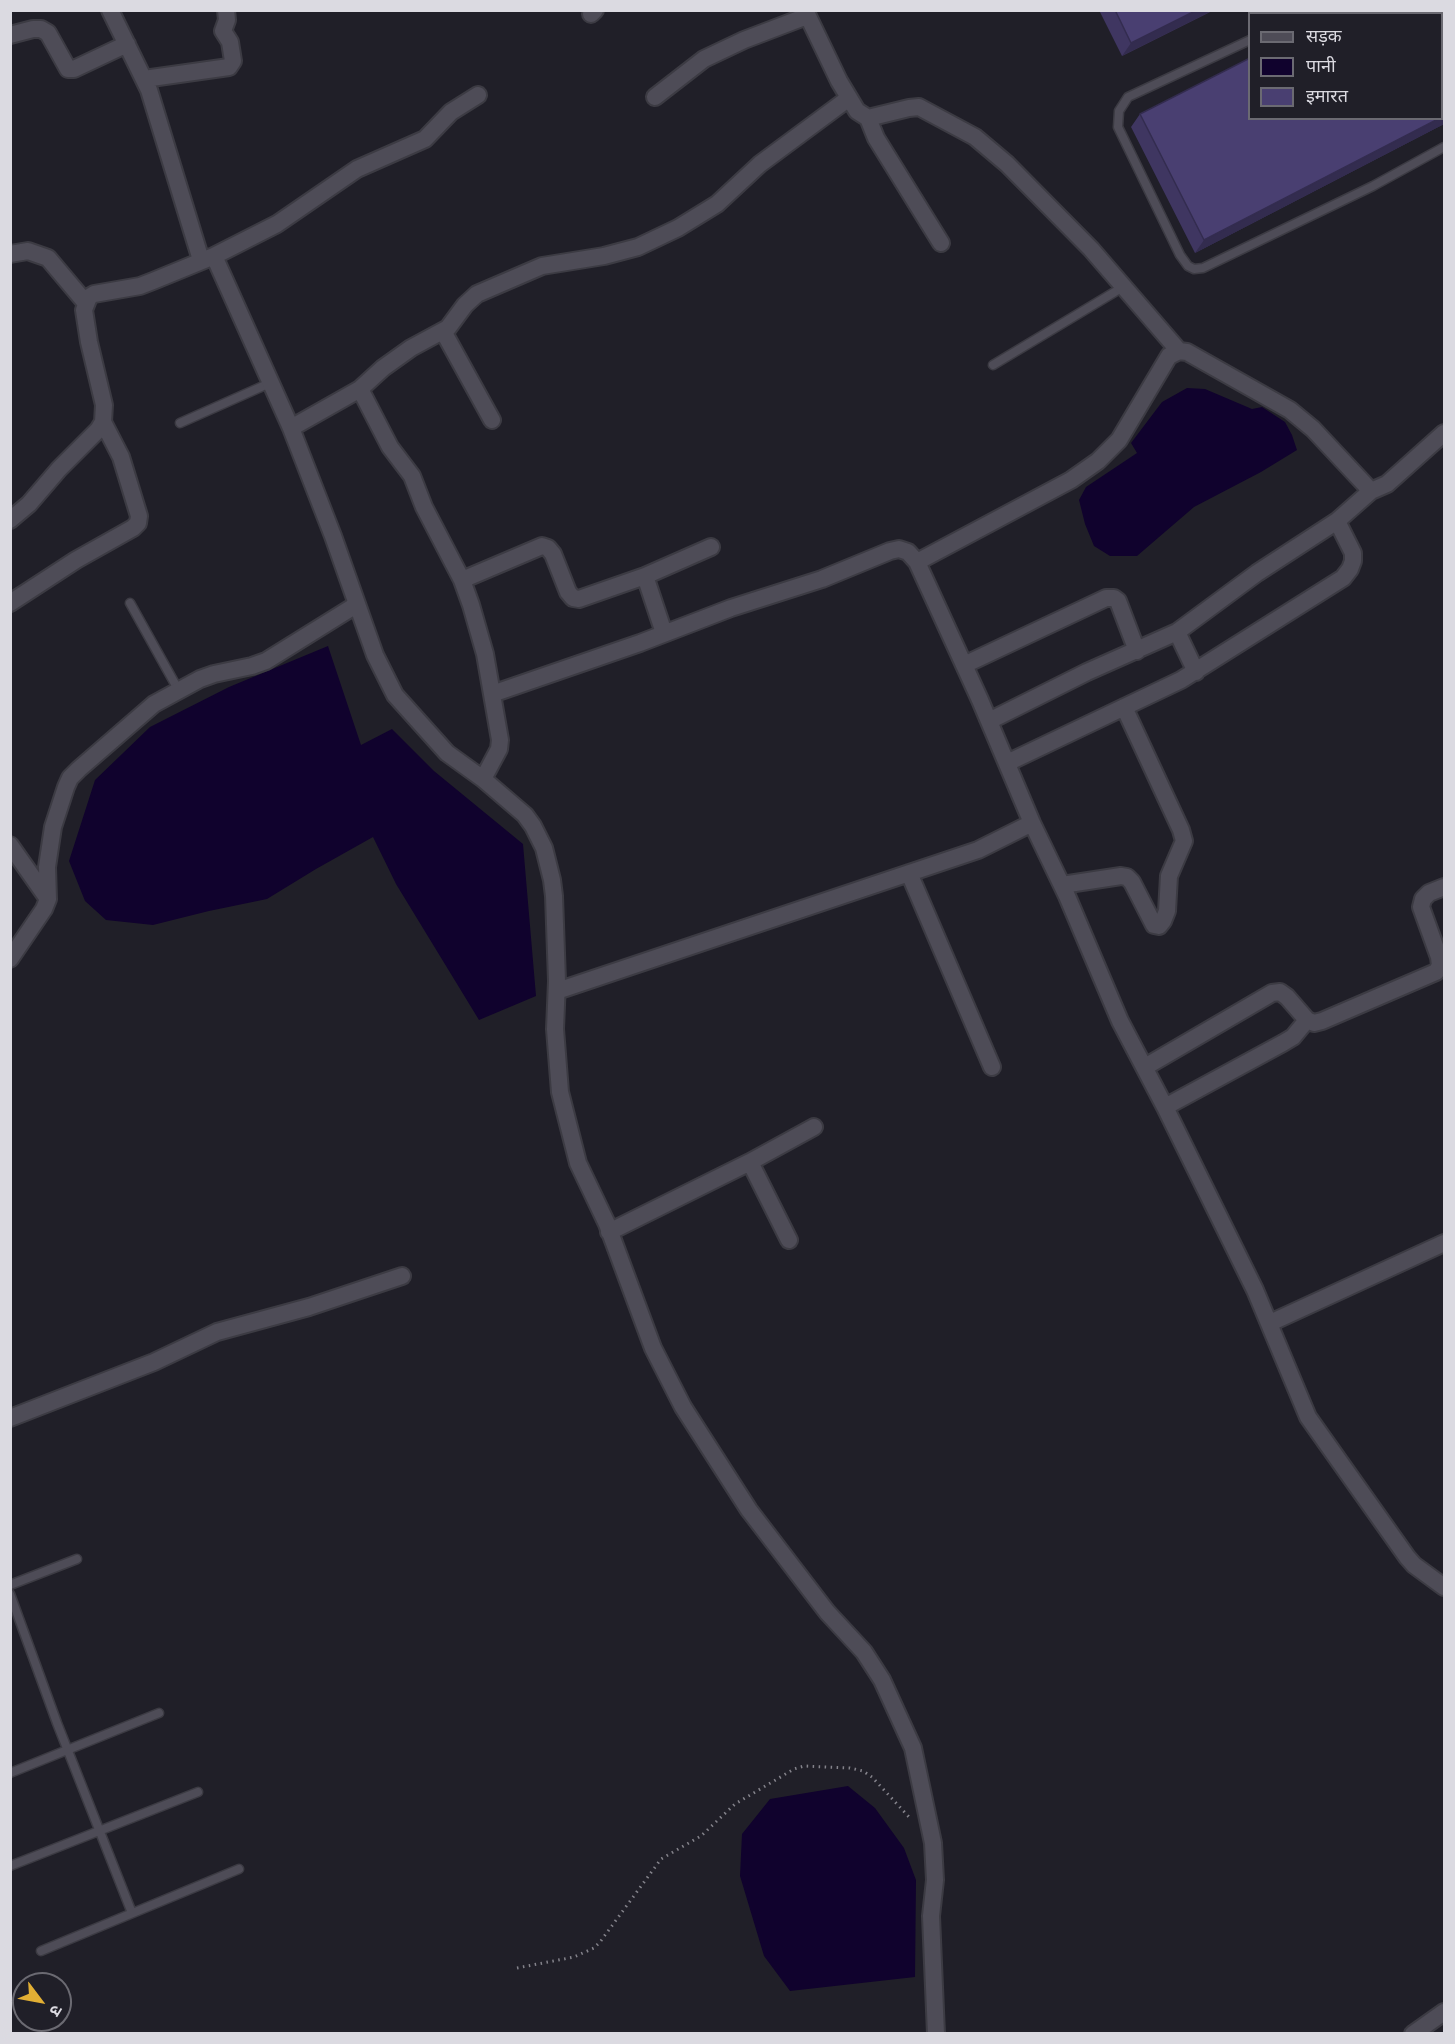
<!DOCTYPE html>
<html>
<head>
<meta charset="utf-8">
<style>
  body { margin:0 }
  #map { position:relative; width:1455px; height:2044px; overflow:hidden; background:#201f28; font-family:Signika,"Noto Sans Devanagari",sans-serif }
  canvas { display:block }
  .frame { position:absolute; inset:0; border:12px solid #dbdae1; pointer-events:none }
  .legend { position:absolute; left:1248px; top:12px; width:195px; height:108px; box-sizing:border-box; background:#201f28; border:2px solid #6b6a72; margin:0; padding:8px 10px; list-style:none; font-size:18px; color:#dbdae1 }
  .legend li { display:flex; align-items:center; gap:12px; height:30px }
  .legend b { width:30px; border:2px solid #6b6a72 }
  .north { position:absolute; left:12px; top:1972px; width:60px; height:60px; box-sizing:border-box; background:#201f28; border:2px solid #6b6a72; border-radius:50%; rotate:122deg; font-size:16px; font-weight:700; line-height:24px; text-align:center; color:#dbdae1 }
  .north::after { content:''; display:block; margin:auto; width:21px; height:27px; background:#e2af34; clip-path:polygon(50% 0,100% 100%,50% 72%,0 100%) }
</style>
</head>
<body>
<div id="map">
<canvas width="1455" height="2044"></canvas>
<div class="frame"></div>
<ul class="legend">
<li><b style="height:8px;background:#4e4c57"></b>सड़क</li>
<li><b style="height:16px;background:#10022d"></b>पानी</li>
<li><b style="height:16px;background:#493f71"></b>इमारत</li>
</ul>
<div class="north">उ</div>
</div>
<script>
const c = document.querySelector('canvas').getContext('2d');
c.lineJoin = 'round';
function fill(path, color) { c.fillStyle = color; c.fill(path, 'evenodd'); }
const poly = rows => new Path2D(rows.map(r => 'M' + r).join(''));
function trace(path, color, width, dash) { c.strokeStyle = color; c.lineWidth = width; c.lineCap = dash ? 'butt' : 'round'; c.setLineDash(dash || []); c.stroke(path); }
fill(poly([
  [1187,388,1205,389,1252,409,1262,407,1285,422,1292,435,1297,450,1261,472,1194,507,1137,556,1110,556,1094,546,1085,524,1079,500,1086,487,1137,453,1131,443,1162,402],
  [328,646,361,745,392,729,434,771,523,844,536,996,479,1020,396,884,373,837,316,869,267,899,209,911,153,925,106,920,85,901,69,861,95,780,150,727,229,687],
  [848,1786,875,1808,904,1848,916,1880,915,1977,790,1991,764,1956,740,1876,742,1834,770,1799]
]), '#10022d');
const service = poly([
  [1305,14,1310,10],
  [1250,40,1128,97,1119,111,1118,127,1180,255,1188,266,1194,269,1203,268,1373,186,1444,147],
  [993,365,1123,287],
  [180,423,270,383],
  [130,603,179,691],
  [10,1585,77,1559],
  [10,1594,57,1723,132,1913],
  [10,1773,159,1713],
  [10,1866,198,1792],
  [41,1951,239,1869]
]);
const minor = poly([
  [110,10,149,90,201,260],
  [805,10,839,81,857,111,868,118,909,108,919,107,975,137,1007,164,1091,249,1179,351],
  [591,14,595,10],
  [10,35,33,29,41,29,48,33,68,69,74,69,127,44],
  [144,79,229,67,233,61,230,42,223,31,227,20,226,10],
  [655,97,704,59,744,40,807,16],
  [868,118,876,138,941,243],
  [10,254,28,251,48,258,85,302],
  [214,256,291,428,333,536,375,655,395,695,447,753,483,779,525,815,533,826,544,848,552,880,554,896,557,981,555,1029,560,1092,578,1163,607,1224,653,1348,683,1407,749,1510,827,1612,864,1652,882,1680,913,1748,933,1843,935,1880,931,1916,936,2034],
  [443,331,492,420],
  [360,389,390,447,412,476,424,507,462,580,471,605,485,654,500,740,499,749,483,779],
  [291,428,360,389,383,368,411,348,448,328,465,305,477,294,542,266,604,256,638,247,678,228,717,204,760,164,849,98],
  [10,520,29,504,59,469,98,430,103,422,104,405,89,342,84,310,89,297,94,294,140,286,153,281,214,256,277,224,357,169,425,139,451,112,478,95],
  [917,562,1071,480,1098,461,1119,440,1169,356,1179,351,1187,352,1290,410,1313,429,1371,491,1387,484,1444,433],
  [645,576,664,633],
  [462,580,542,546,548,548,553,554,568,592,573,598,579,599,645,576,711,547],
  [10,603,76,560,133,528,138,523,139,516,121,457,103,422],
  [1177,632,1196,672],
  [964,665,1106,598,1114,598,1118,601,1137,651],
  [492,694,640,643,731,608,822,579,890,551,899,549,908,552,917,562,980,700,1032,823,1067,896,1120,1021,1165,1107,1255,1290,1308,1417,1407,1557,1414,1565,1444,1587],
  [989,721,1087,672,1177,632,1257,573,1337,521,1371,491],
  [1007,763,1181,680,1343,578,1350,569,1353,561,1353,553,1337,521],
  [10,845,48,899],
  [909,873,992,1067],
  [1062,885,1121,876,1127,877,1132,882,1154,925,1159,926,1163,921,1167,911,1169,876,1184,841,1181,830,1124,707],
  [10,959,44,909,48,899,47,867,53,827,66,787,70,778,79,769,154,704,200,679,214,674,252,666,266,661,356,605],
  [557,991,978,850,1032,823],
  [1145,1067,1272,993,1280,992,1287,997,1307,1020,1314,1023,1322,1021,1436,972,1440,966,1439,957,1421,907,1423,899,1429,893,1444,887],
  [1165,1107,1283,1043,1293,1037,1307,1020],
  [750,1162,789,1240],
  [609,1232,750,1162,814,1127],
  [1270,1323,1444,1243],
  [10,1418,154,1362,217,1332,309,1307,402,1276],
  [1413,2034,1444,2012]
]);
trace(service, '#3c3b43', 11);
trace(minor, '#3c3b43', 20);
trace(poly([
  [517,1968,574,1957,594,1948,600,1942,661,1859,701,1836,735,1804,794,1769,804,1766,850,1768,863,1771,872,1777,909,1817]
]), '#84838b', 3, [1.5, 4.5]);
trace(service, '#4e4c57', 8);
trace(minor, '#4e4c57', 16);
fill(poly([
  [1099,10,1214,10,1122,56],
  [1444,10,1444,124,1195,253,1131,127,1140,114]
]), '#3f3661');
fill(poly([
  [1197,10,1214,10,1122,56,1131,43],
  [1444,116,1444,124,1195,253,1204,240,1440,118,1442,118]
]), '#332c4f');
const building = poly([
  [1115,10,1197,10,1131,43,1115,10],
  [1342,10,1444,10,1444,116,1442,118,1442,14,1336,14,1342,10],
  [1250,58,1250,118,1440,118,1204,240,1140,114,1250,58]
]);
fill(building, '#493f71');
trace(building, '#332c4f', 1.5);
</script>
</body>
</html>
